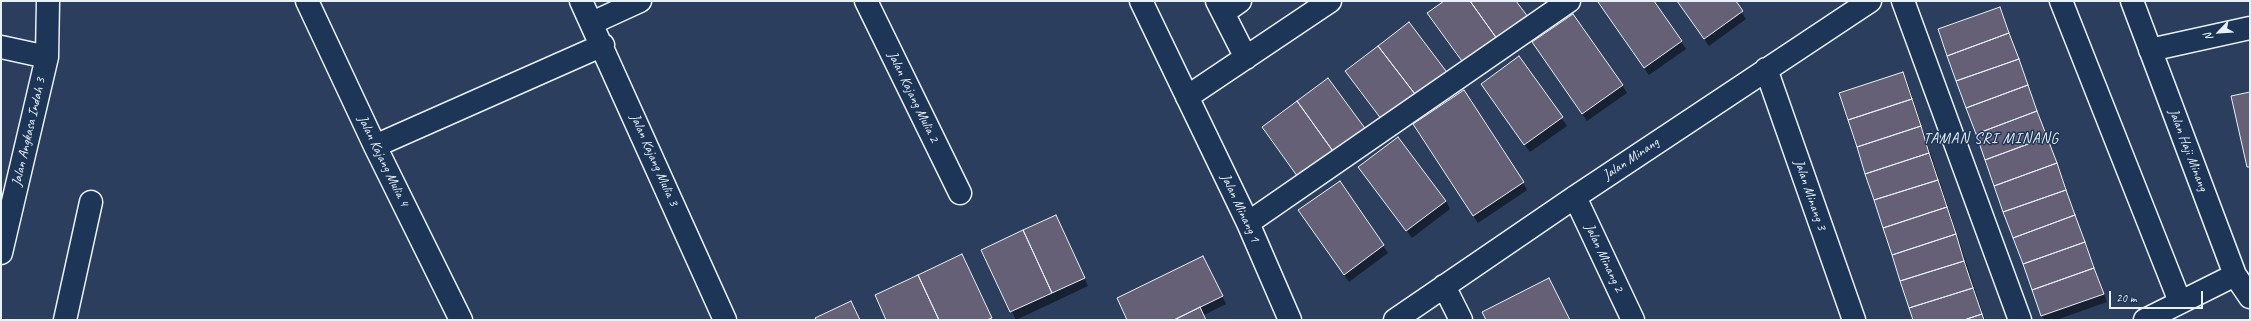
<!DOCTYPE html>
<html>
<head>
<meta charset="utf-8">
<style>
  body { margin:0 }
  #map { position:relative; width:2251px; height:321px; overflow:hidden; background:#2b3e5d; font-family:Caveat,sans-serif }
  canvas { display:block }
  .frame { position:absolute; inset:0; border:2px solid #e8f1f8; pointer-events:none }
  .north { position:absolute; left:2199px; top:12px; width:40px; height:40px; -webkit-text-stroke:3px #1d3557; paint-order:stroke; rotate:245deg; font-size:11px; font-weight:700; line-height:16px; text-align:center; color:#e8f1f8 }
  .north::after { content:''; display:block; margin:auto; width:14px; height:18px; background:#e8f1f8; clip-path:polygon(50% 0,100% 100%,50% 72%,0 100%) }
  .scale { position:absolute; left:2109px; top:291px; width:94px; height:18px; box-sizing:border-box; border:2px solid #e8f1f8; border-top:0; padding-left:5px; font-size:12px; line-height:14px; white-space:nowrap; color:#e8f1f8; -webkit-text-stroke:3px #1d3557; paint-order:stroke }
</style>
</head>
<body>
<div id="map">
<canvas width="2251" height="321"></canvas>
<div class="frame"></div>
<div class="north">N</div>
<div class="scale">20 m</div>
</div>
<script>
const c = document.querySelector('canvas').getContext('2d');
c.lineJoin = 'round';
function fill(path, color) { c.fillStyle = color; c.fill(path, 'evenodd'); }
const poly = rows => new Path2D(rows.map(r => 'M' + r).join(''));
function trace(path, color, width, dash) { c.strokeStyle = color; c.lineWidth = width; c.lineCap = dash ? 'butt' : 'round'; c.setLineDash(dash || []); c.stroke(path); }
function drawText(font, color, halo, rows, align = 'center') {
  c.font = font + ' Caveat,sans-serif'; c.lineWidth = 3; c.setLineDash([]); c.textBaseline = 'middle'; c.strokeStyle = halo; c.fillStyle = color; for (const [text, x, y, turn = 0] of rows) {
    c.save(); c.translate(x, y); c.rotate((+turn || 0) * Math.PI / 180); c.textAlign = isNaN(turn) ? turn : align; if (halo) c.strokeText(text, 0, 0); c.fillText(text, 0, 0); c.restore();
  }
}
fill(poly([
  [1602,1,1653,1,1686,49,1649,75,1604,10,1599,3],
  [1678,1,1734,1,1746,19,1709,46],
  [1999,8,2107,302,2056,320,2045,320,2042,316],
  [1409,24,1390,131,1346,72],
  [1538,50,1622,85,1627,93,1587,121],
  [1519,57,1567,126,1530,152,1487,92],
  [1902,73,1907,81,1985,320,1914,320],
  [1263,127,1305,187,1267,135],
  [1418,132,1523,183,1527,190,1478,223],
  [1359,167,1446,201,1450,209,1412,238],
  [1339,183,1388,253,1349,282,1299,211],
  [1060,224,1088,286,1016,320,982,250],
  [1207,265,1226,304,1204,315,1206,320,1128,320]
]), '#0007');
const building = poly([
  [1444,1,1470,1,1500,43,1467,68,1427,13,1444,1],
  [1470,1,1516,1,1531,21,1500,43,1470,1],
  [1600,1,1654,1,1682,41,1644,68,1598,2,1600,1],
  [1677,1,1736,1,1743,11,1704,39,1677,1],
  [2000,7,2009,33,1947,56,1938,29,2000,7],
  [1573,14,1623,85,1582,114,1532,42,1573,14],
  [1409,22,1449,75,1418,98,1378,46,1409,22],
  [2009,33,2019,59,1956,81,1947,56,2009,33],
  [1378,46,1418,98,1385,124,1345,71,1378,46],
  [1519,56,1563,117,1524,145,1481,84,1519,56],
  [2019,59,2028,85,1966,108,1956,81,2019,59],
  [1903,72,1912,99,1848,120,1839,93,1903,72],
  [1328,78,1367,131,1335,154,1297,101,1328,78],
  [2028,85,2037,111,1976,134,1966,108,2028,85],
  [1464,90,1524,182,1473,216,1413,124,1464,90],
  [2250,92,2250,167,2247,167,2231,96,2250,92],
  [1912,99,1921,126,1857,147,1848,120,1912,99],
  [1297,101,1335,154,1300,180,1262,127,1297,101],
  [2037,111,2047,137,1985,160,1976,134,2037,111],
  [1921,126,1929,153,1865,174,1857,147,1921,126],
  [1398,137,1446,201,1406,231,1358,167,1398,137],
  [2047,137,2057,163,1994,186,1985,160,2047,137],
  [1929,153,1938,180,1874,200,1865,174,1929,153],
  [2057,163,2066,190,2003,212,1994,186,2057,163],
  [1938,180,1947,207,1883,228,1874,200,1938,180],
  [1340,181,1384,245,1344,275,1298,210,1340,181],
  [2066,190,2075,215,2013,238,2003,212,2066,190],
  [1947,207,1956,234,1892,255,1883,228,1947,207],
  [1056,215,1085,278,1052,293,1023,230,1056,215],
  [2075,215,2085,242,2023,264,2013,238,2075,215],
  [1023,230,1052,293,1010,312,981,250,1023,230],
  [1956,234,1964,261,1900,281,1892,255,1956,234],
  [2085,242,2094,268,2032,290,2023,264,2085,242],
  [962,254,992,318,986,320,939,320,918,275,962,254],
  [1203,256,1223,296,1174,320,1127,320,1117,298,1203,256],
  [1964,261,1973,288,1909,308,1900,281,1964,261],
  [2094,268,2104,294,2041,316,2032,290,2094,268],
  [918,275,939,320,886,320,875,295,918,275],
  [1549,278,1570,320,1486,320,1482,312,1549,278],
  [1973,288,1982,314,1964,320,1913,320,1909,308,1973,288],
  [851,301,860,320,816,320,815,318,851,301],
  [1200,307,1206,320,1174,320,1200,307],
  [1982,314,1984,320,1964,320,1982,314]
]);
fill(building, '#656075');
trace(building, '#e8f1f8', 1);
const minor = poly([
  [307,1,375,146,461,320],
  [581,1,725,320],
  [866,1,960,193],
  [1141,1,1248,223,1290,320],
  [1217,1,1246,58],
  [1903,1,2020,320],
  [2061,1,2180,302],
  [2132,1,2235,275,2250,297],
  [1223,13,1240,1],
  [592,23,640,1],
  [1,47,47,57],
  [2150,50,2250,28],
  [1766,69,1854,320],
  [1187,97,1330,1],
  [375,146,603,45],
  [1575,197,1633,320],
  [1248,223,1569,1],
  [1,253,47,57,48,1],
  [1444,286,1461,320],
  [65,320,91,202],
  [1395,320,1575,197,1870,1],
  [2145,320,2235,275]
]);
trace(minor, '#e8f1f8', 25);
trace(minor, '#1d3557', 22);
drawText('14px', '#e8f1f8', '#1d3557', [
  ["Jalan Kajang Mulia 2",913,97,64],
  ["Jalan Angkasa Indah 3",29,132,-77],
  ["Jalan Haji Minang",2188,150,69],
  ["Jalan Minang",1631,159,-34],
  ["Jalan Kajang Mulia 3",654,160,66],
  ["Jalan Kajang Mulia 4",383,161,64],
  ["Jalan Minang 3",1810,195,71],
  ["Jalan Minang 1",1240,208,65],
  ["Jalan Minang 2",1604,258,65]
]);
c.letterSpacing = '1px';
drawText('15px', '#e8f1f8', '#1d3557', [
  ["TAMAN SRI MINANG",1991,139]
]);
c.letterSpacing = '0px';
</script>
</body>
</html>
